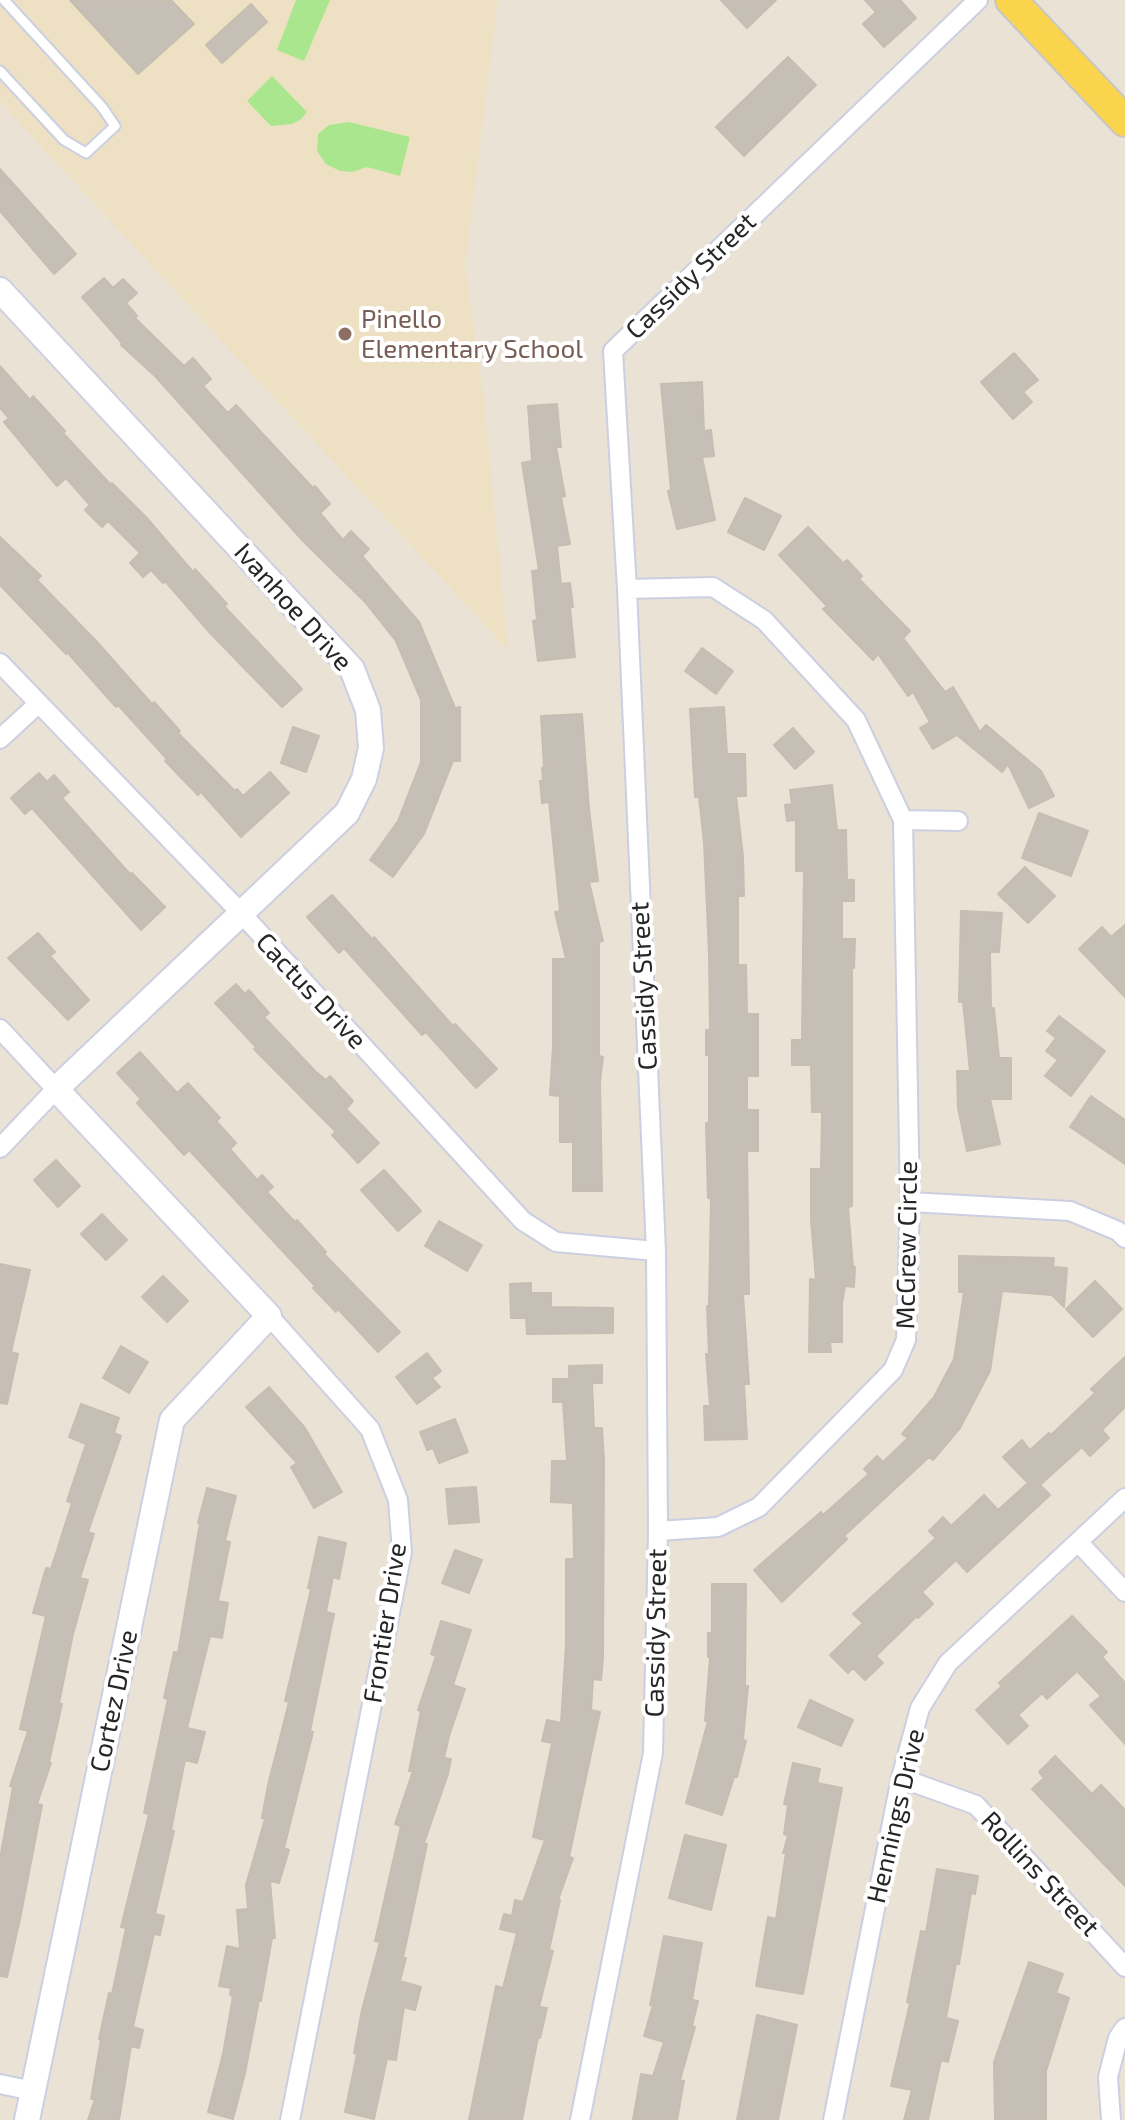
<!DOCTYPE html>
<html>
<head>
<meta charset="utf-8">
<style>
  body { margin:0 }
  canvas { display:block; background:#ebe2d6 }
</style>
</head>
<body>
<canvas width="1125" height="2120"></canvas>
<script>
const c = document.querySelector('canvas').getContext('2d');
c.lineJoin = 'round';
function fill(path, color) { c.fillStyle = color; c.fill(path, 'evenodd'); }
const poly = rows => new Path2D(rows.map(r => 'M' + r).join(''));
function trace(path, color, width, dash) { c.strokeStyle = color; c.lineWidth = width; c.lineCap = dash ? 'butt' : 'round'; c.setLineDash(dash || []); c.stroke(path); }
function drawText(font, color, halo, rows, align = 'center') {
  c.font = font + ' "Exo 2",sans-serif'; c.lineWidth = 8; c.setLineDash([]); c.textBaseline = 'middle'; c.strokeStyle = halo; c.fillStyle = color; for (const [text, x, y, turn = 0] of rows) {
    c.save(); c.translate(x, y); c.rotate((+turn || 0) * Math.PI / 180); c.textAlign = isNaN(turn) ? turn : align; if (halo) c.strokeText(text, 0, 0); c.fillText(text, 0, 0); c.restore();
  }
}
fill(poly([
  [0,0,498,0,465,267,484,401,508,650,0,102]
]), '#eee1c3');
fill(poly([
  [296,0,330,0,304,61,277,50],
  [272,76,307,112,300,120,292,124,271,126,247,101],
  [349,122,410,137,400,176,367,167,352,172,340,171,326,164,317,151,318,134,329,125]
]), '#aae68d');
const building = poly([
  [70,0,171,0,194,24,138,74,70,0],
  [721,0,776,0,747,28,721,0],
  [865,0,900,0,916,18,884,47,863,24,876,12,865,0],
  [251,4,267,22,222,63,206,45,251,4],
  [788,57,816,85,744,156,716,127,788,57],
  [0,169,76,254,54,274,0,211,0,169],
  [104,278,113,288,123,279,137,293,126,303,137,316,135,318,184,366,193,358,211,379,203,386,228,413,236,405,313,488,315,486,330,504,320,513,343,540,351,531,369,549,362,556,419,622,455,708,460,707,460,761,453,761,424,834,393,877,370,860,398,821,421,762,421,700,396,641,365,602,303,541,155,376,121,345,122,343,82,297,104,278],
  [1014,353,1038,380,1023,392,1032,402,1013,419,981,382,1014,353],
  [0,366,30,400,33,396,65,431,63,433,111,485,112,483,146,517,193,572,195,569,227,604,224,606,302,689,282,707,210,633,165,581,163,583,151,570,143,577,130,563,140,553,108,521,102,527,85,510,90,505,66,478,57,486,4,422,9,418,0,408,0,366],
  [702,382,704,431,711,430,714,456,702,457,715,520,677,529,668,491,671,490,661,384,702,382],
  [557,404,561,447,556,447,565,496,561,497,570,544,557,546,561,584,570,583,573,607,570,607,575,657,538,661,533,621,537,620,532,571,539,570,522,463,532,461,528,406,557,404],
  [745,498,781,516,764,550,728,532,745,498],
  [808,527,843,563,847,560,862,576,859,579,910,631,903,638,945,692,953,687,980,732,986,725,1041,771,1054,796,1029,808,1008,764,1002,772,957,735,933,749,920,728,930,722,913,692,908,696,878,654,873,660,823,609,827,606,779,555,808,527],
  [0,537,41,576,37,580,98,643,152,704,154,702,180,731,178,733,235,791,237,789,243,796,270,772,289,793,241,837,201,792,198,795,165,761,167,759,118,705,116,707,67,652,66,654,0,585,0,537],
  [702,648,733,671,716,694,685,671,702,648],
  [724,707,727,754,745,754,746,796,736,796,743,856,744,896,738,896,738,965,746,965,747,1014,758,1014,758,1076,747,1076,747,1110,758,1110,758,1151,747,1151,749,1294,743,1294,749,1384,744,1384,747,1439,705,1440,704,1406,710,1406,706,1354,709,1354,707,1306,709,1306,711,1198,708,1198,706,1123,709,1123,709,1055,706,1055,706,1030,710,1030,709,953,704,843,699,797,695,797,690,709,724,707],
  [582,714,589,809,598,881,589,882,603,941,599,942,599,1056,603,1057,600,1082,602,1191,573,1191,573,1142,560,1142,560,1096,550,1095,553,1047,553,959,566,959,555,912,560,911,549,802,542,803,540,781,543,781,542,768,544,767,541,716,582,714],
  [293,727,319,736,306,772,281,763,293,727],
  [793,728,814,752,795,769,774,745,793,728],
  [39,773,47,782,54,775,69,792,62,798,130,874,132,873,165,907,141,930,32,808,25,814,11,798,39,773],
  [832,785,837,830,846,830,847,880,854,880,854,901,842,901,842,939,855,939,854,968,852,968,852,1206,848,1207,853,1267,855,1267,854,1287,845,1286,842,1303,842,1342,830,1342,831,1352,809,1352,810,1279,816,1280,811,1219,811,1169,821,1169,822,1112,812,1112,811,1065,792,1065,792,1040,802,1040,804,871,796,871,796,820,787,821,785,805,792,804,790,790,832,785],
  [1039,813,1088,831,1071,876,1022,858,1039,813],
  [1025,867,1055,896,1028,923,998,894,1025,867],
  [332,895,372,939,374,937,453,1026,455,1024,497,1069,476,1088,426,1032,422,1035,344,948,339,953,307,917,332,895],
  [961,911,1002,913,999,952,990,952,991,1009,994,1008,999,1058,1011,1058,1011,1099,990,1099,1000,1144,967,1151,958,1108,957,1071,970,1071,963,1002,959,1002,961,911],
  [1125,925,1125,997,1079,949,1102,927,1111,937,1125,925],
  [38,933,55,952,50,956,89,1000,68,1020,8,958,38,933],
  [236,984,245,994,249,990,269,1013,264,1017,315,1071,326,1080,330,1076,353,1101,346,1109,379,1143,358,1163,332,1135,336,1132,254,1049,256,1047,215,1003,236,984],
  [1059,1016,1105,1051,1071,1096,1045,1076,1058,1060,1046,1051,1056,1038,1047,1031,1059,1016],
  [140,1052,177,1093,188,1083,220,1118,216,1121,236,1143,230,1149,257,1180,262,1175,273,1187,267,1192,295,1222,297,1220,326,1252,324,1254,400,1332,378,1352,338,1309,336,1312,313,1288,315,1286,189,1150,184,1155,137,1103,141,1099,117,1073,140,1052],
  [1091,1096,1125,1120,1125,1164,1070,1127,1091,1096],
  [56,1160,80,1186,58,1207,34,1180,56,1160],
  [384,1170,421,1211,398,1231,361,1190,384,1170],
  [102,1214,127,1240,106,1260,81,1234,102,1214],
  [439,1221,482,1245,467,1271,425,1246,439,1221],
  [959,1256,1054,1258,1053,1267,1067,1268,1064,1307,1052,1295,1002,1291,990,1371,960,1428,933,1460,929,1457,844,1536,847,1539,782,1602,754,1570,821,1512,823,1515,869,1474,864,1469,877,1456,883,1462,908,1438,902,1434,934,1397,954,1359,964,1292,959,1292,959,1256],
  [0,1264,30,1270,11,1352,18,1354,7,1404,0,1403,0,1264],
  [163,1276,188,1301,167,1322,142,1297,163,1276],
  [1095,1281,1122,1309,1093,1337,1066,1309,1095,1281],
  [531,1283,531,1293,551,1293,551,1307,613,1308,613,1333,527,1334,526,1318,511,1318,510,1284,531,1283],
  [121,1346,148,1362,129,1393,103,1378,121,1346],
  [427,1353,441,1371,432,1378,440,1387,417,1404,396,1377,427,1353],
  [1125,1357,1125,1407,1102,1430,1109,1438,1090,1456,1082,1447,1040,1485,1050,1495,967,1572,956,1560,922,1592,933,1604,918,1618,917,1616,876,1656,883,1663,865,1680,853,1668,848,1673,830,1655,863,1623,853,1614,936,1538,929,1531,943,1517,951,1526,984,1495,998,1510,1028,1483,1003,1457,1022,1440,1030,1450,1049,1433,1051,1435,1095,1393,1091,1389,1125,1357],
  [602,1365,602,1383,592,1383,594,1428,602,1428,604,1460,603,1657,601,1680,593,1679,591,1710,600,1712,569,1857,573,1858,558,1900,560,1900,549,1950,553,1951,539,2007,547,2008,540,2038,538,2037,522,2120,469,2120,496,1986,503,1988,517,1933,500,1929,504,1914,512,1916,515,1900,523,1902,545,1840,533,1837,552,1743,542,1741,547,1720,561,1723,566,1644,566,1559,574,1559,573,1503,551,1502,552,1461,567,1461,563,1402,553,1402,553,1379,569,1379,569,1366,602,1365],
  [269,1387,305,1428,342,1492,314,1508,291,1467,297,1463,246,1407,269,1387],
  [81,1404,119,1418,114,1433,121,1436,88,1532,94,1534,80,1578,88,1580,73,1634,59,1703,62,1704,49,1762,51,1763,37,1804,42,1805,20,1919,7,1977,0,1976,0,1859,13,1787,10,1786,28,1731,20,1729,46,1616,33,1613,46,1568,51,1569,72,1503,67,1501,86,1444,69,1437,81,1404],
  [455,1419,468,1452,439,1463,433,1448,427,1450,420,1432,455,1419],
  [476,1487,479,1522,449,1524,446,1489,476,1487],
  [207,1488,236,1496,225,1541,230,1542,218,1601,228,1603,222,1638,210,1636,187,1728,205,1732,197,1763,185,1760,171,1830,174,1831,155,1914,164,1916,160,1935,154,1934,141,1990,133,2027,143,2030,139,2048,131,2046,119,2120,88,2120,95,2099,91,2099,101,2039,99,2039,109,1993,112,1994,126,1928,121,1927,149,1814,144,1813,168,1699,164,1698,174,1652,178,1653,200,1523,198,1523,207,1488],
  [319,1537,346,1543,339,1579,333,1577,326,1612,334,1614,310,1731,313,1732,284,1848,289,1850,279,1883,270,1881,275,1938,272,1938,261,2001,259,2000,245,2073,233,2119,208,2112,223,2054,233,1996,230,1995,231,1988,219,1986,227,1946,240,1949,237,1910,248,1909,246,1885,265,1819,262,1818,268,1785,289,1702,285,1701,311,1589,308,1588,319,1537],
  [455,1550,482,1560,469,1593,442,1583,455,1550],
  [712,1584,746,1584,745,1686,748,1686,743,1740,746,1741,737,1777,734,1777,722,1815,686,1803,708,1721,705,1721,710,1657,708,1657,708,1633,712,1633,712,1584],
  [1072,1616,1107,1652,1102,1657,1125,1683,1125,1744,1090,1705,1101,1696,1077,1671,1047,1699,1042,1693,1018,1715,1028,1726,1008,1744,976,1710,1002,1686,999,1683,1072,1616],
  [441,1621,471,1630,453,1685,465,1689,449,1736,444,1758,451,1759,448,1774,424,1843,427,1844,403,1958,406,1958,400,1981,421,1987,415,2010,404,2007,396,2060,387,2059,374,2119,345,2112,357,2054,354,2053,362,2010,380,1942,375,1941,401,1826,395,1824,413,1771,409,1771,421,1711,418,1710,436,1656,431,1654,441,1621],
  [810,1700,853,1720,841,1746,798,1727,810,1700],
  [1055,1756,1092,1794,1101,1785,1125,1810,1125,1886,1032,1789,1044,1778,1039,1772,1055,1756],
  [793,1763,820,1769,817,1783,842,1788,803,1994,756,1986,768,1917,776,1919,786,1853,783,1853,788,1836,784,1834,788,1805,784,1804,793,1763],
  [685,1835,726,1845,711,1910,669,1898,685,1835],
  [937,1869,978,1876,975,1894,971,1893,959,1964,956,1964,946,2018,958,2021,948,2062,941,2060,928,2120,904,2120,912,2090,891,2086,910,2003,907,2002,921,1931,926,1932,937,1869],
  [664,1936,702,1943,692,2000,698,2001,692,2026,695,2027,680,2080,684,2081,677,2120,633,2120,641,2074,653,2076,664,2042,644,2036,653,2005,650,2005,664,1936],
  [1029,1962,1063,1974,1056,1993,1069,1998,1046,2071,1046,2120,995,2120,994,2062,1029,1962],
  [757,2015,797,2025,778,2120,737,2120,757,2015]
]);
fill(building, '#c5bfb6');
trace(building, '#c6beb0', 2);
const service = poly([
  [0,71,64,140,86,153,115,126,102,107,4,0]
]);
const minor = poly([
  [627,589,713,587,764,620,856,720,903,820,910,1202,906,1340,893,1370,759,1507,718,1527,658,1531],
  [0,663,241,913,523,1221,556,1242,656,1251],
  [0,739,38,704],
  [903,820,958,821],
  [0,1029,56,1089,0,1148],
  [910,1202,1070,1211,1118,1231,1125,1238],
  [269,1316,370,1429,398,1500,402,1552,290,2120],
  [1079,1543,1125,1592],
  [901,1778,976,1805,1125,1967],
  [0,2084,33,2091],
  [580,2120,653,1753,658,1531,656,1251,627,589,613,351,978,0],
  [833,2120,901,1778,920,1708,948,1663,1125,1498],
  [1111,2120,1108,2077,1118,2038,1125,2028]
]);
const tertiary = poly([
  [0,290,352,669,368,710,371,748,364,779,347,813,56,1089,269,1316,172,1420,27,2120]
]);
const primary = poly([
  [1011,0,1125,121]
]);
trace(service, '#cbcfe1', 13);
trace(minor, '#cbcfe1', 22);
trace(tertiary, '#cbcfe1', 28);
trace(primary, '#c7c7c7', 34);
trace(service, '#fff', 9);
trace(minor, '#fff', 18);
trace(tertiary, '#fff', 24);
trace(primary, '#fad44c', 30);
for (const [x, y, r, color] of [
  [345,334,8,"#8d6e63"]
]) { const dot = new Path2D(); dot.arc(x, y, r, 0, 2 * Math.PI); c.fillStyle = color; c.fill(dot); trace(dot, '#fff', 3); }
drawText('26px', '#262626', '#fff', [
  ["Cassidy Street",691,276,-44],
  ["Ivanhoe Drive",293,607,48],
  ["Cassidy Street",644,986,-93],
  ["Cactus Drive",311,991,47],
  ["McGrew Circle",907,1245,-89],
  ["Frontier Drive",385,1623,-81],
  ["Cassidy Street",656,1633,-89],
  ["Cortez Drive",114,1701,-78],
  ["Hennings Drive",896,1816,-77],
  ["Rollins Street",1040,1874,47]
]);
drawText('26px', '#785e54', '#fff', [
  ["Pinello",361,319],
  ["Elementary School",361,349]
], 'left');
</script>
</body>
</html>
